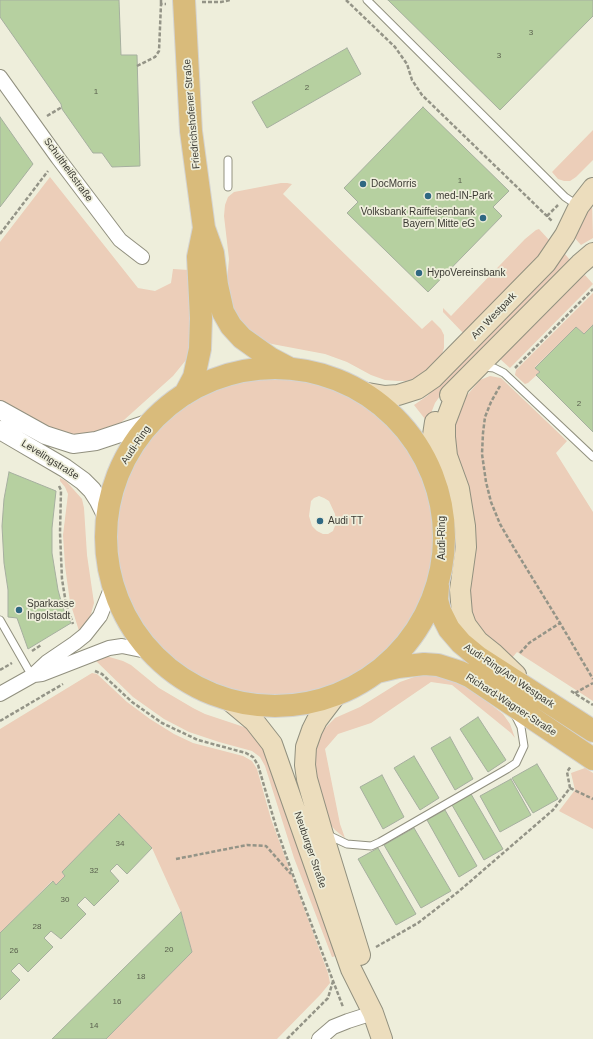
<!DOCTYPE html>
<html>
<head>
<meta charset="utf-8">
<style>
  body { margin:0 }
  canvas { display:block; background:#eeeedb }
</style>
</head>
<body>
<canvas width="593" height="1039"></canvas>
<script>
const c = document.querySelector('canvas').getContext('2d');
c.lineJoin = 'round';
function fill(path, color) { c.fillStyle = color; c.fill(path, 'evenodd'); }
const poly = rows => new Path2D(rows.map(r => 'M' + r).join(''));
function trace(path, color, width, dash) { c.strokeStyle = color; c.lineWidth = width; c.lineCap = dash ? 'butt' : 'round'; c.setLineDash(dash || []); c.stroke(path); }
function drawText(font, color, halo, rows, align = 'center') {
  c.font = font + ' Arial,sans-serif'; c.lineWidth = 3.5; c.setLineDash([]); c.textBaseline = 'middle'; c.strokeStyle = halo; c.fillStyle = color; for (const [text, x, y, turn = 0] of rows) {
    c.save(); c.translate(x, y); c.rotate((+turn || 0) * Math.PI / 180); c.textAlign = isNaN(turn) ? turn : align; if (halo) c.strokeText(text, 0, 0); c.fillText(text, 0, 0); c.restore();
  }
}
fill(poly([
  [593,130,593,160,576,177,570,181,564,181,558,179,552,172],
  [50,177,138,288,155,291,171,283,173,269,189,270,192,337,190,349,186,360,173,376,124,420,115,427,102,434,66,436,0,403,0,242],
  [281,183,287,183,292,184,283,194,422,329,432,320,441,329,444,335,444,348,441,357,430,368,418,377,406,381,398,381,385,380,371,375,347,362,325,354,272,344,263,341,246,329,231,306,227,282,229,259,224,216,225,205,228,197,234,192],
  [592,202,593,238,581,245,572,235],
  [539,229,550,241,536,260,464,334,443,312,443,308,451,316,525,239,536,230],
  [565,254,570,260,445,389,435,403,428,421,425,419,414,405,427,396,440,384,554,267],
  [585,275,593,284,510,368,500,359,576,281],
  [593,293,593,325,584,334,576,327,535,367,540,372,528,383,525,384,515,375,516,370],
  [490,376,501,378,567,441,556,453,593,512,593,701,517,652,512,658,500,650,477,626,471,612,452,430,463,400,480,380],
  [260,379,287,379,309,382,331,389,351,398,370,411,387,426,402,443,414,462,423,482,430,504,433,526,433,549,430,571,423,593,414,613,402,632,387,649,370,664,351,676,331,686,309,692,282,696,255,695,228,689,203,679,179,664,159,646,142,625,129,601,120,575,116,548,116,521,121,494,131,468,145,445,163,424,184,406,207,393,233,384],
  [319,496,324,498,329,501,335,514,336,523,333,531,328,534,323,534,317,531,312,526,309,516,311,501,314,498],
  [60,478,66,481,82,499,84,508,87,555,94,603,91,614,85,625,79,631,70,602,65,566,63,535,68,494,65,487,60,481],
  [106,656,123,661,131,665,159,688,193,708,205,714,247,728,260,739,341,955,332,957,294,858,265,766,260,757,252,751,219,742,189,732,164,719,133,697,94,659],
  [92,673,97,674,127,702,150,719,174,734,193,743,243,756,252,761,257,769,271,819,328,973,330,983,320,995,277,1039,106,1039,192,952,181,912,152,848,119,814,62,872,65,876,56,885,52,881,0,933,0,729],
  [433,674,468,687,503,714,510,724,515,738,511,733,452,685,431,682,371,723,338,734,325,749,340,824,345,838,335,830,330,824,327,816,317,779,314,766,315,755,320,735,326,727,335,718,360,707,400,682,417,676],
  [585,768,593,773,593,829,559,811,575,790,571,773]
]), '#ecceb9');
const building = poly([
  [0,0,119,0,121,55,137,55,140,166,112,167,102,153,93,153,62,109,61,104,0,17,0,0],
  [388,0,593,0,593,16,500,110,388,0],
  [347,48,361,74,267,128,252,102,347,48],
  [423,107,509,191,493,207,502,216,428,292,347,213,358,202,344,188,423,107],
  [0,117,33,164,0,207,0,117],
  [593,325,593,432,536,375,540,372,535,368,576,327,584,334,593,325],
  [9,472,56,491,52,528,52,553,58,590,63,608,71,623,28,649,17,618,8,617,8,590,4,563,2,526,4,499,9,472],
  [478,717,506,760,488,772,460,729,478,717],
  [450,737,473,779,455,790,431,748,450,737],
  [414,756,439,798,420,810,394,768,414,756],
  [537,764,558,799,533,813,512,778,537,764],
  [382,775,404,817,383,829,360,787,382,775],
  [511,779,531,815,500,832,480,796,511,779],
  [471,794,503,849,484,860,452,805,471,794],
  [445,810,477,866,459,877,427,820,445,810],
  [119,814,152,848,127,874,117,864,110,871,119,881,94,906,85,897,77,905,86,914,61,939,51,931,44,938,53,947,28,972,19,963,11,971,20,980,0,1000,0,933,53,881,56,885,65,876,62,872,119,814],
  [414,828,451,891,421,908,384,845,414,828],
  [378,848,416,914,396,925,358,859,378,848],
  [181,912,192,952,106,1039,52,1039,181,912]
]);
fill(building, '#b6d0a0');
trace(building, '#a6af9f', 1);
const service = poly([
  [367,0,565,197,577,205],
  [228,160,228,187],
  [483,367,494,368,504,373,593,457],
  [0,620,32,676],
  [328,835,347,844,371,846,380,842,507,769,516,763,524,746,521,727,515,715]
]);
const minor = poly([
  [0,77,58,158,120,240,142,257],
  [34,675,42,674,109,648,122,646,151,652],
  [0,694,32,676,47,662,75,643,85,635,100,616,113,584],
  [319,1039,333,1027,348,1021,373,1013]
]);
const tertiary = poly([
  [0,410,45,435,73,444,96,441,150,423],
  [0,430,65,468,83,481,92,490,99,501,107,517]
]);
const secondary = poly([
  [459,386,445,423,445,437,447,456,459,489,465,526,466,547,460,590,462,614,466,625,478,641,493,653,516,675],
  [362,392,385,396,398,395,417,389,433,378,546,263,565,235,579,206,593,188],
  [450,395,580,264,593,253],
  [433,476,432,442,435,422],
  [336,695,317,720,312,730,306,747,305,765,307,779,322,831,360,955],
  [229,700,254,721,272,744,351,969,373,1013,382,1039]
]);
const primary = poly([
  [184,0,191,131,204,228,213,253,217,285,223,312,231,326,242,338,270,358,289,368],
  '106 537a169 169 0 1 1 338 0a169 169 0 1 1-338 0Z',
  [185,394,194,377,200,349,201,318,198,257,204,228],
  [438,586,437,600,440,611,449,629,461,643,478,657,593,731],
  [377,672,398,667,424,664,438,665,460,672,471,677,593,759]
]);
trace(service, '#91907f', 9);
trace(minor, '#91907f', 16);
trace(tertiary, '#91907f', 20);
trace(secondary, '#91907f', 22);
trace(primary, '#d4d4d2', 24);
trace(poly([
  [161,0,161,4],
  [346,0,395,47,407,64,412,80,422,95,552,221],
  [202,2,221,2,230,0],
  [137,66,155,57,159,51,161,4,166,4],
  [47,116,62,107],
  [547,216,558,205],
  [0,234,48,171],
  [515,368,593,289],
  [500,386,491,402,485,417,483,433,482,454,486,482,491,502,500,524,514,548,560,623,593,679],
  [59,486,61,490,60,533,62,579,66,604,73,624],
  [32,651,41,645],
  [520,653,529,643,560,623],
  [0,670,12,663],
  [95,671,102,674,132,702,162,723,198,740,246,753,253,757,258,765,277,830,298,889,343,1007],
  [571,691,593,705],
  [575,693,593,683],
  [0,721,63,684],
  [570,788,593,799],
  [176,859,247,845,266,846,291,874],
  [376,947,418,923,458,892,553,810,570,788,567,772,571,766],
  [287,1039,328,998,333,981]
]), '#949487', 2.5, [4, 2]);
trace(service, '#fff', 7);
trace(minor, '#fff', 14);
trace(tertiary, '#fff', 18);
trace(secondary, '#ecddbd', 20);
trace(primary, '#d9bb7b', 22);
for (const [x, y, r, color] of [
  [363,184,4,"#2f6882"],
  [428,196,4,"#2f6882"],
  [483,218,4,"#2f6882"],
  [419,273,4,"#2f6882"],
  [320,521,4,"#2f6882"],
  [19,610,4,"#2f6882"]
]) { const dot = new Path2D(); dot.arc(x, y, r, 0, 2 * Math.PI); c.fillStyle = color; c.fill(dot); trace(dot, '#eeeedb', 1.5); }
drawText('8px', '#5a604e', null, [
  ["3",531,33],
  ["3",499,56],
  ["2",307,88],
  ["1",96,92],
  ["1",460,181],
  ["2",579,404],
  ["34",120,844],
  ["32",94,871],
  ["30",65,900],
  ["28",37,927],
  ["20",169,950],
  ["26",14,951],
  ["18",141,977],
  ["16",117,1002],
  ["14",94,1026]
]);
drawText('10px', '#3b3a33', '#eeeedb', [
  ["Friedrichshofener Straße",192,114,-95],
  ["Schultheißstraße",68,170,54],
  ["Am Westpark",494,316,-46],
  ["Audi-Ring",136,445,-56],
  ["Levelingstraße",50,460,32],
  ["Audi-Ring",442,538,-90],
  ["Audi-Ring/Am Westpark",509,676,34],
  ["Richard-Wagner-Straße",511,705,33],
  ["Neuburger Straße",310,850,71]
]);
drawText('10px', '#3b3a33', '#eeeedb', [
  ["DocMorris",371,184],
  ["med-IN-Park",436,196],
  ["Volksbank Raiffeisenbank",475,212,"right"],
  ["Bayern Mitte eG",475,224,"right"],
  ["HypoVereinsbank",427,273],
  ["Audi TT",328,521],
  ["Sparkasse",27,604],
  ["Ingolstadt",27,616]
], 'left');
</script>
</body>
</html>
